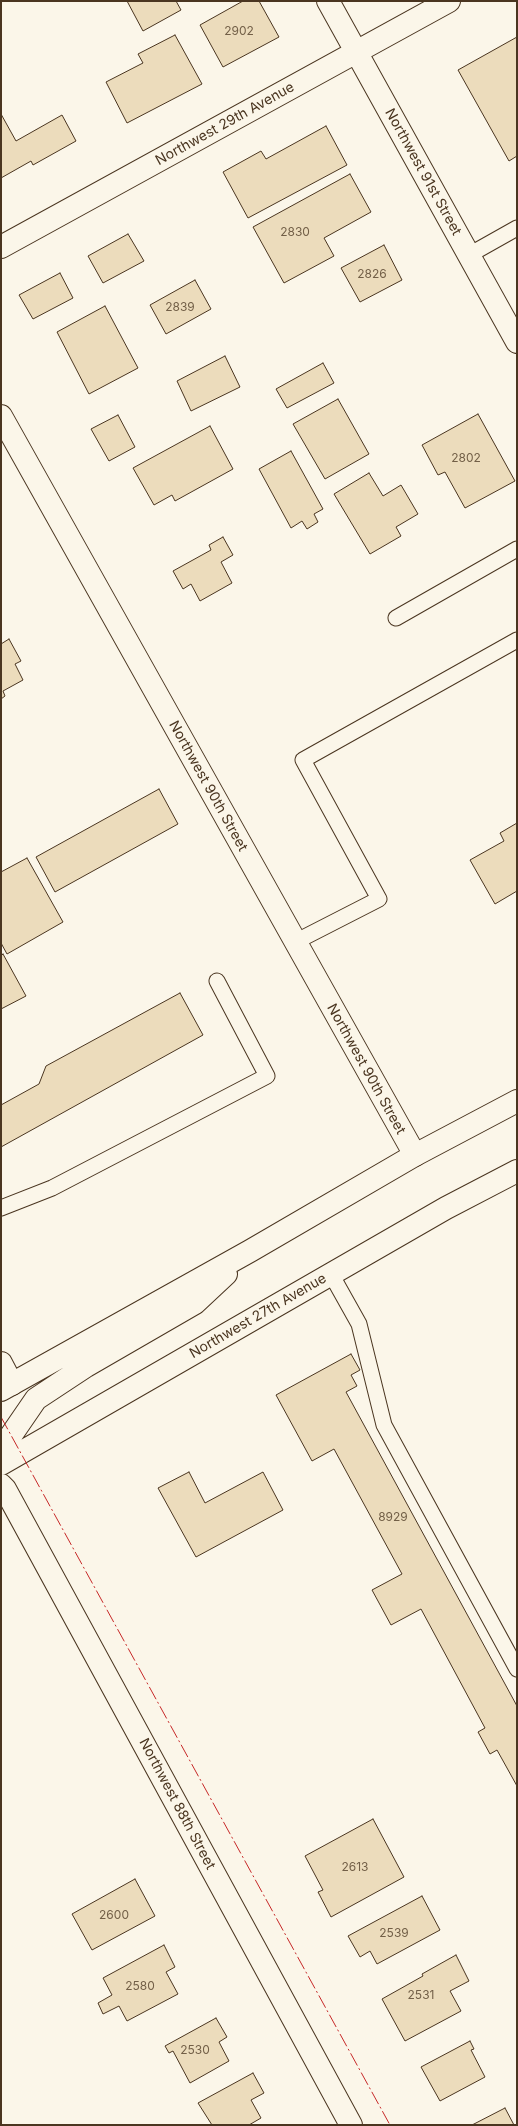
<!DOCTYPE html>
<html>
<head>
<meta charset="utf-8">
<style>
  body { margin:0 }
  #map { position:relative; width:518px; height:2126px; overflow:hidden; background:#fbf6e9; font-family:Inter,sans-serif }
  canvas { display:block }
  .frame { position:absolute; inset:0; border:2px solid #4a3520; pointer-events:none }
</style>
</head>
<body>
<div id="map">
<canvas width="518" height="2126"></canvas>
<div class="frame"></div>
</div>
<script>
const c = document.querySelector('canvas').getContext('2d');
c.lineJoin = 'round';
function fill(path, color) { c.fillStyle = color; c.fill(path, 'evenodd'); }
const poly = rows => new Path2D(rows.map(r => 'M' + r).join(''));
function trace(path, color, width, dash) { c.strokeStyle = color; c.lineWidth = width; c.lineCap = dash ? 'butt' : 'round'; c.setLineDash(dash || []); c.stroke(path); }
function drawText(font, color, halo, rows, align = 'center') {
  c.font = font + ' Inter,sans-serif'; c.lineWidth = 3; c.setLineDash([]); c.textBaseline = 'middle'; c.strokeStyle = halo; c.fillStyle = color; for (const [text, x, y, turn = 0] of rows) {
    c.save(); c.translate(x, y); c.rotate((+turn || 0) * Math.PI / 180); c.textAlign = isNaN(turn) ? turn : align; if (halo) c.strokeText(text, 0, 0); c.fillText(text, 0, 0); c.restore();
  }
}
const building = poly([
  [127,1,176,1,181,10,143,31,127,1],
  [243,1,259,1,279,37,223,67,200,25,243,1],
  [175,35,202,84,127,123,106,82,143,63,138,54,175,35],
  [517,37,517,156,509,161,458,70,517,37],
  [1,114,16,141,62,115,76,141,33,165,31,161,1,178,1,114],
  [326,126,347,165,248,218,223,172,261,151,266,159,326,126],
  [350,174,371,212,324,238,334,256,284,283,253,227,350,174],
  [128,234,144,261,103,283,88,256,128,234],
  [384,245,402,280,360,302,341,268,384,245],
  [60,273,73,298,33,319,19,295,60,273],
  [195,280,211,309,166,334,150,305,195,280],
  [105,306,138,368,89,394,57,332,105,306],
  [225,356,240,387,191,411,177,381,225,356],
  [323,363,334,383,287,408,276,389,323,363],
  [338,399,369,454,325,479,293,424,338,399],
  [478,414,515,481,465,508,445,472,438,475,422,445,478,414],
  [118,415,135,447,109,461,91,429,118,415],
  [210,426,233,469,175,501,172,495,154,505,133,468,210,426],
  [291,451,323,509,314,514,318,522,307,529,302,521,291,528,259,469,291,451],
  [369,473,383,496,401,485,418,514,396,527,401,536,370,554,334,494,369,473],
  [223,537,233,555,221,562,232,583,200,601,191,584,183,589,173,571,211,550,209,545,223,537],
  [9,639,21,661,15,664,23,680,3,691,5,696,1,699,1,644,9,639],
  [159,789,178,824,55,892,36,857,159,789],
  [517,823,517,891,495,904,470,860,504,841,500,833,517,823],
  [27,858,63,922,7,954,1,943,1,872,27,858],
  [3,954,26,996,1,1009,1,956,3,954],
  [180,993,203,1035,1,1147,1,1105,39,1084,46,1066,180,993],
  [351,1354,360,1370,351,1375,357,1386,346,1392,517,1706,517,1786,497,1750,490,1754,478,1732,485,1728,421,1609,391,1625,372,1590,402,1574,334,1449,312,1461,276,1395,351,1354],
  [189,1472,205,1503,263,1472,283,1510,196,1557,158,1488,189,1472],
  [373,1819,404,1877,331,1917,318,1892,323,1890,305,1856,373,1819],
  [135,1879,155,1916,92,1950,72,1914,135,1879],
  [422,1896,440,1930,377,1964,370,1951,360,1957,348,1936,422,1896],
  [164,1945,175,1967,166,1972,178,1994,127,2021,119,2006,103,2014,98,2003,112,1995,103,1978,164,1945],
  [456,1955,469,1981,450,1991,461,2011,405,2041,382,1999,423,1976,422,1974,456,1955],
  [216,2018,227,2037,219,2042,229,2061,190,2083,173,2051,169,2053,165,2046,216,2018],
  [470,2041,474,2049,471,2050,485,2077,440,2101,421,2067,470,2041],
  [253,2073,264,2093,251,2100,261,2118,249,2125,212,2125,198,2103,253,2073],
  [505,2108,514,2125,472,2125,505,2108]
]);
fill(building, '#ecdcbc');
trace(building, '#4a3520', 1);
const lane = poly([
  [469,255,517,228],
  [396,618,517,549],
  [295,942,379,899,303,760,517,640],
  [1,1208,52,1188,267,1076,217,981],
  [331,1274,359,1324,384,1425,517,1669]
]);
const street = poly([
  [328,1,517,342],
  [1,247,449,1],
  [1,416,415,1155],
  [1,1363,12,1384],
  [1,1485,5,1489,351,2125]
]);
const primary = poly([
  [1,1390,250,1251,415,1155,517,1101],
  [1,1450,36,1399,86,1366,195,1303,226,1274],
  [1,1464,446,1208,517,1171]
]);
trace(lane, '#4a3520', 17);
trace(street, '#4a3520', 24);
trace(primary, '#4a3520', 24);
trace(lane, '#fbf6e9', 15);
trace(street, '#fbf6e9', 22);
trace(primary, '#fbf6e9', 22);
trace(poly([
  [1,1417,390,2125]
]), '#c62828', 1, [14, 3, 2, 3]);
drawText('12px', '#725f47', null, [
  ["2902",239,31],
  ["2830",295,232],
  ["2826",372,274],
  ["2839",180,307],
  ["2802",466,458],
  ["8929",393,1517],
  ["2613",355,1867],
  ["2600",114,1915],
  ["2539",394,1933],
  ["2580",140,1986],
  ["2531",421,1995],
  ["2530",195,2050]
]);
drawText('14px', '#4a3520', '#fbf6e9', [
  ["Northwest 29th Avenue",225,124,-29],
  ["Northwest 91st Street",423,172,61],
  ["Northwest 90th Street",208,786,61],
  ["Northwest 90th Street",366,1069,61],
  ["Northwest 27th Avenue",258,1316,-30],
  ["Northwest 88th Street",177,1804,62]
]);
</script>
</body>
</html>
